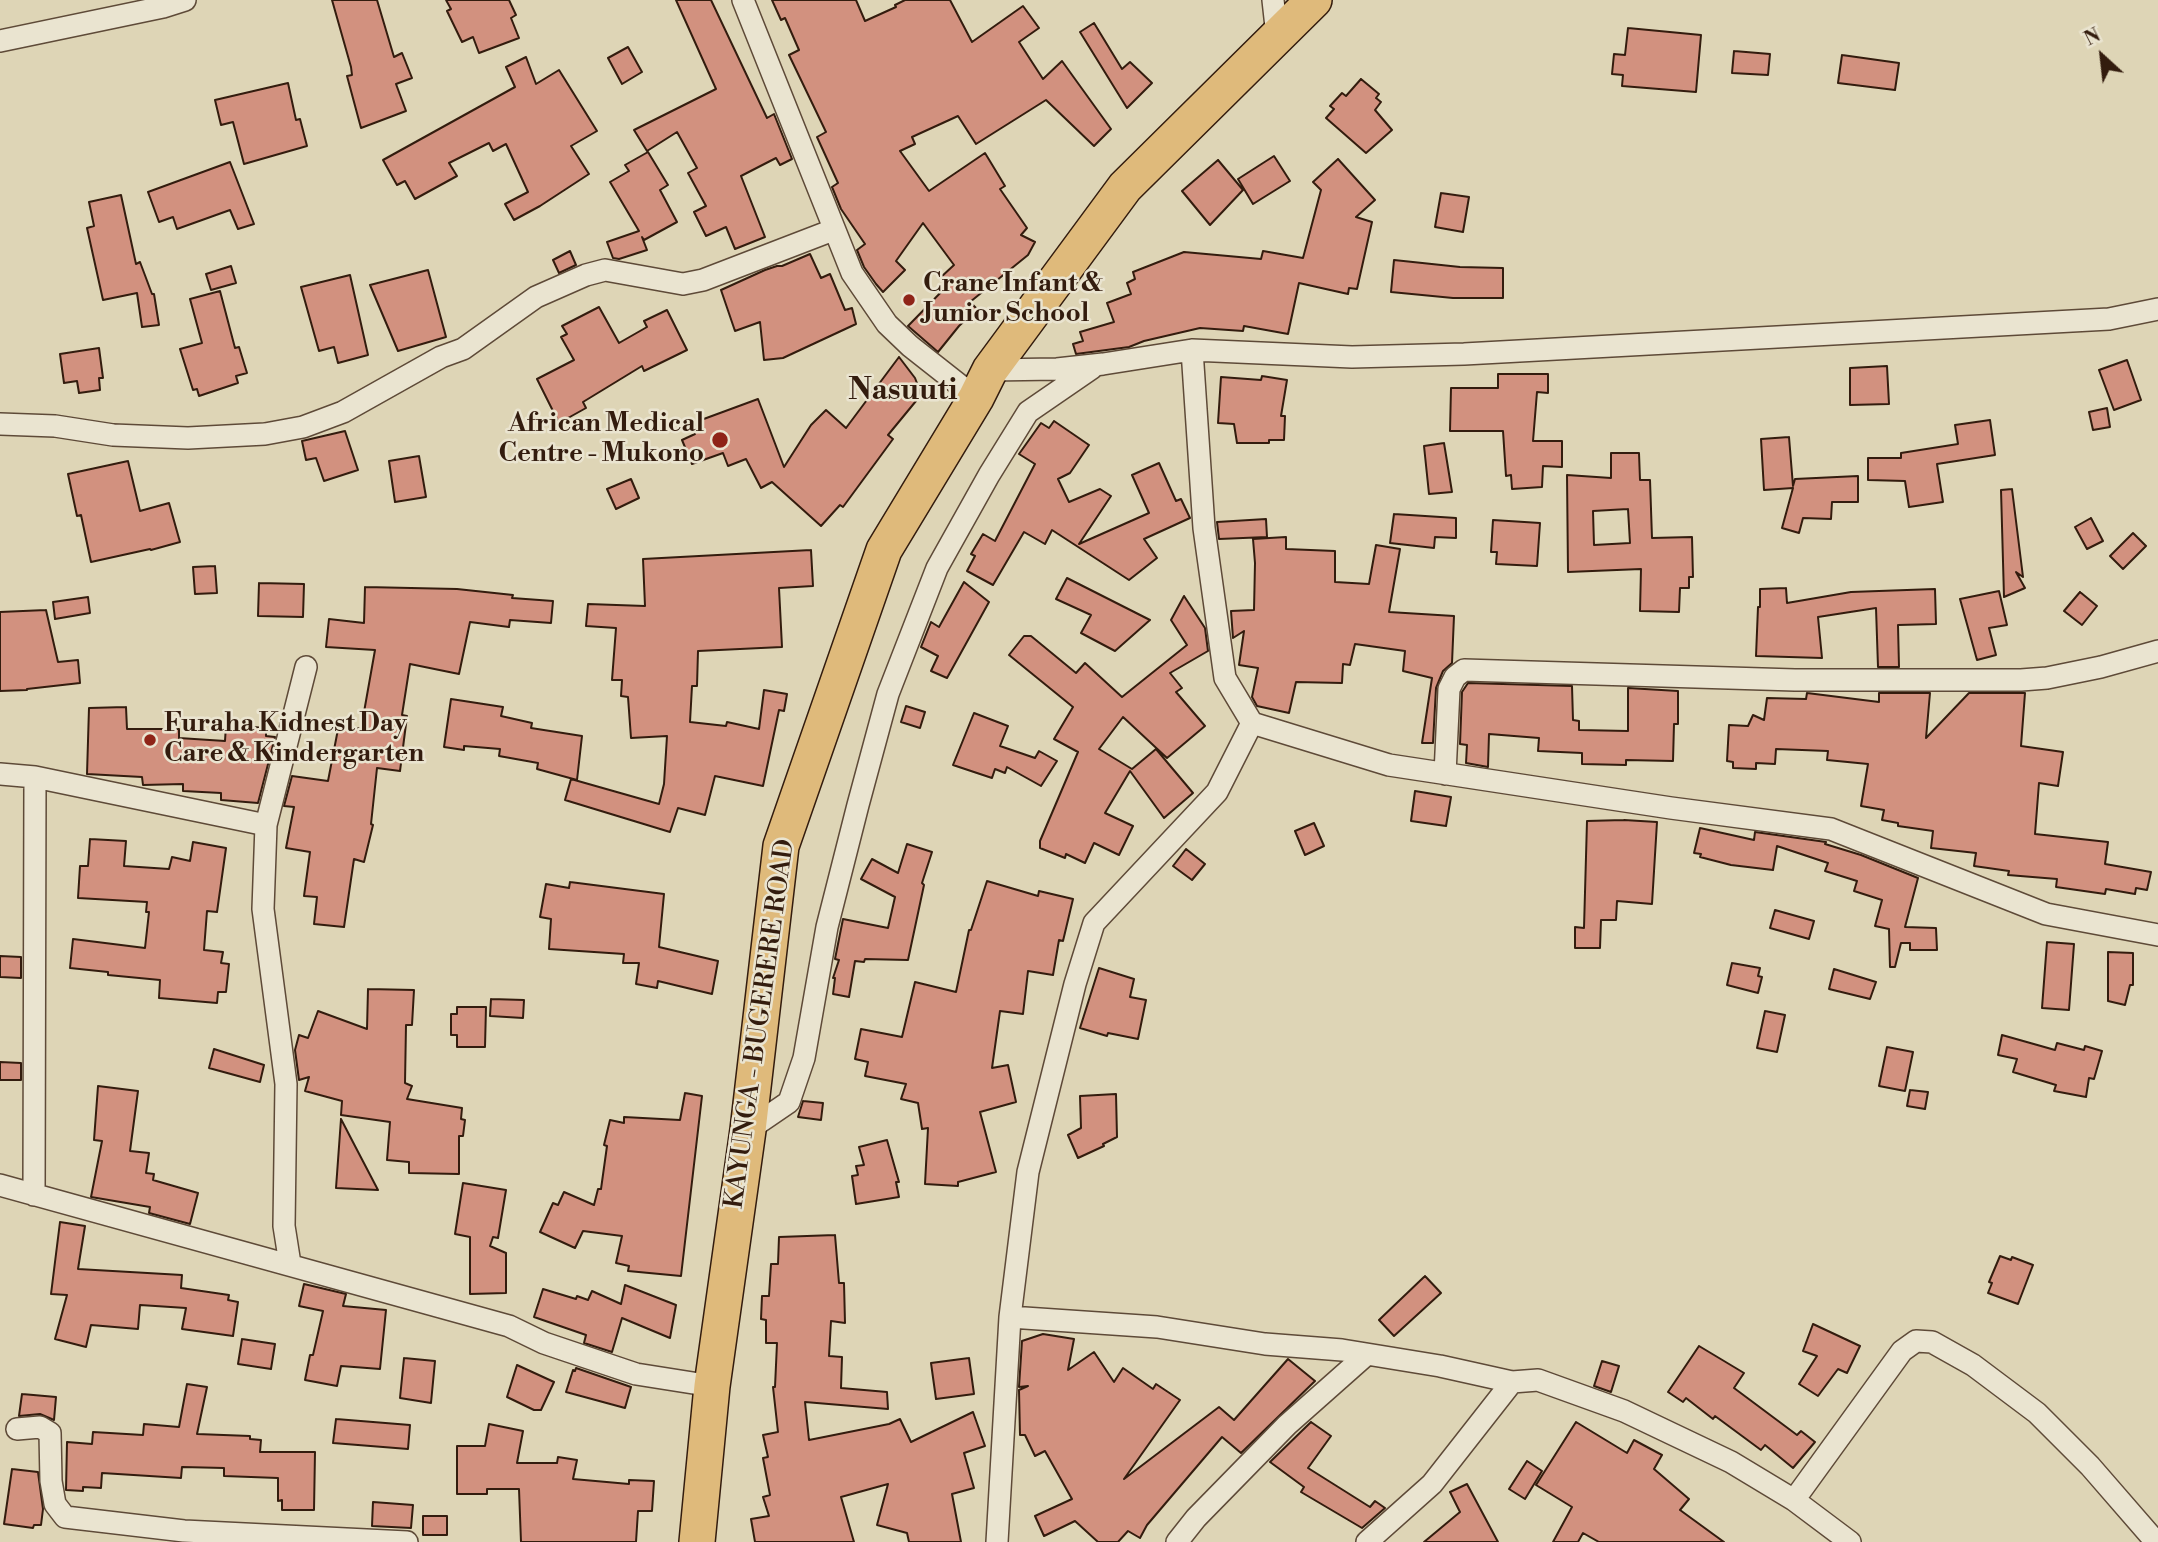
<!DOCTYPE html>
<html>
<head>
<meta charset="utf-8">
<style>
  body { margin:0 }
  #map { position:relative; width:2158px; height:1542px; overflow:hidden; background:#ded5b6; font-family:"Libre Bodoni",serif }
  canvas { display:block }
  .north { position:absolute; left:2067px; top:21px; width:70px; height:70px; -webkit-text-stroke:5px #eae4d0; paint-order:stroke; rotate:333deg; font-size:19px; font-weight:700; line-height:28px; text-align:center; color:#331c0e }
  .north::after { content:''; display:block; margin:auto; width:24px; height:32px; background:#331c0e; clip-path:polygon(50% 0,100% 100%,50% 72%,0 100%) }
</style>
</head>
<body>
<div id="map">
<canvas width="2158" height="1542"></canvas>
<div class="north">N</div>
</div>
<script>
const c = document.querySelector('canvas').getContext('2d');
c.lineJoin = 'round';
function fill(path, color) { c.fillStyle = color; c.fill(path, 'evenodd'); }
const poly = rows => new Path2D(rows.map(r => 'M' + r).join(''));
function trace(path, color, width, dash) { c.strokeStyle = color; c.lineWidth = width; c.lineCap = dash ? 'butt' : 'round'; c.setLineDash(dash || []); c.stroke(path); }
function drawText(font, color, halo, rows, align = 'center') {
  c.font = font + ' "Libre Bodoni",serif'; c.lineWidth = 5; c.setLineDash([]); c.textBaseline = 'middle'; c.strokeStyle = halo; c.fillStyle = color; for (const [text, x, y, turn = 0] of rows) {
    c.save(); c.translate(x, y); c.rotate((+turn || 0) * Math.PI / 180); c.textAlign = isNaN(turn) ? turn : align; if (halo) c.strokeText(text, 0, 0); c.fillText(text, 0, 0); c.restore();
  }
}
const building = poly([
  [332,0,377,0,394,57,402,53,412,78,396,84,406,111,361,128,347,76,352,75,351,67,332,0],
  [446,0,509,0,516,15,511,18,519,38,479,53,473,37,462,42,447,11,451,9,446,0],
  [676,0,711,0,767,118,774,114,792,159,780,165,776,158,741,176,765,237,735,249,726,227,706,236,694,212,706,206,688,173,697,168,677,132,647,151,634,130,716,89,676,0],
  [772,0,856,0,865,21,896,7,895,5,905,0,950,0,972,42,1023,6,1039,28,1019,42,1043,79,1062,61,1111,129,1094,146,1046,100,976,144,958,116,912,137,915,144,900,151,929,191,985,153,1005,186,1000,189,1027,228,1021,235,1035,242,1028,255,970,302,977,309,959,326,938,352,908,326,947,286,940,278,954,265,923,223,896,261,905,270,883,292,876,284,864,267,857,250,865,244,841,209,832,187,838,183,817,137,826,132,789,55,799,50,785,18,781,20,772,0],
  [1094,23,1122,69,1130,62,1152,83,1127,108,1080,32,1094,23],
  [1628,28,1701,35,1696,92,1622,86,1623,75,1612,74,1614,54,1625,55,1628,28],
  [628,47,642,72,622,84,608,58,628,47],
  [1734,51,1770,54,1768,75,1732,73,1734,51],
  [1842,55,1899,63,1895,90,1838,83,1842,55],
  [526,57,536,84,559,70,597,131,571,146,589,174,540,206,514,220,505,204,528,192,506,144,493,151,489,143,449,163,457,176,415,199,405,181,397,185,383,160,515,87,506,67,526,57],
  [1361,79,1379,94,1376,98,1381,102,1375,110,1392,130,1366,153,1326,118,1334,109,1330,106,1342,93,1346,96,1361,79],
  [288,83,296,120,300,119,307,146,244,164,233,122,221,125,215,100,288,83],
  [648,152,668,185,660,190,677,222,644,240,642,237,647,250,619,259,613,258,607,242,639,231,610,182,629,171,625,165,648,152],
  [1274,156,1290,181,1253,204,1238,179,1274,156],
  [1338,159,1375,200,1356,217,1372,222,1357,289,1349,288,1348,294,1299,283,1288,334,1244,326,1243,331,1200,328,1144,341,1129,347,1076,354,1073,344,1083,341,1080,332,1114,322,1107,303,1131,294,1127,283,1135,279,1133,272,1184,252,1261,259,1263,251,1303,258,1321,190,1313,182,1338,159],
  [1218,160,1243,190,1210,225,1182,191,1218,160],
  [230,162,254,224,238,229,230,210,177,229,173,217,159,222,148,192,230,162],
  [1441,193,1469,197,1463,232,1435,227,1441,193],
  [121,195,136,264,140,262,152,294,154,294,159,325,142,327,137,293,103,300,87,228,94,226,89,202,121,195],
  [570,251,576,265,559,273,553,260,570,251],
  [810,254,821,278,830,274,845,310,852,308,856,324,783,358,764,360,760,322,735,331,721,290,765,270,777,266,782,266,810,254],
  [1394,260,1460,267,1503,268,1503,298,1453,298,1391,292,1394,260],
  [231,266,236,283,211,290,206,274,231,266],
  [428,270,446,337,398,351,370,285,428,270],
  [350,275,368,355,338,363,334,347,319,351,301,287,350,275],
  [220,291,235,348,239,347,247,373,236,376,238,383,199,396,197,389,193,390,180,349,202,343,190,299,220,291],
  [599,307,619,343,647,327,644,321,667,310,687,350,644,371,642,366,583,402,586,408,559,423,537,379,574,360,561,337,567,334,562,326,599,307],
  [99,348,103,378,99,378,100,390,79,393,77,381,64,383,60,354,99,348],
  [899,357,915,378,920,391,916,401,888,435,893,439,843,507,840,505,821,526,772,482,761,488,746,459,728,466,723,453,692,464,682,440,695,434,692,426,702,422,701,420,758,399,784,467,811,425,826,410,846,428,899,357],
  [2127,360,2141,400,2114,410,2099,370,2127,360],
  [1887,366,1889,404,1850,405,1850,368,1887,366],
  [1498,374,1548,374,1548,393,1537,392,1533,441,1562,441,1562,467,1543,466,1542,487,1512,489,1511,475,1506,476,1503,431,1450,431,1451,388,1498,388,1498,374],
  [1262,376,1287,380,1281,416,1285,416,1284,440,1269,440,1269,443,1237,443,1234,424,1218,423,1221,377,1261,380,1262,376],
  [2107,408,2110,427,2093,430,2089,412,2107,408],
  [1990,420,1995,455,1937,464,1943,502,1909,507,1905,481,1868,480,1868,458,1901,458,1901,453,1958,444,1955,425,1990,420],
  [1054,421,1089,445,1070,473,1058,479,1069,502,1100,489,1111,496,1079,544,1149,513,1132,475,1159,463,1176,501,1181,499,1190,518,1144,539,1157,558,1129,580,1052,530,1045,544,1024,532,993,585,967,571,975,556,971,554,983,534,995,541,1035,464,1019,454,1041,423,1049,428,1054,421],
  [345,431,358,470,324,481,316,458,306,460,302,441,345,431],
  [1789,437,1793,486,1795,479,1858,476,1858,502,1832,502,1831,519,1803,518,1799,533,1782,528,1793,488,1764,490,1761,439,1789,437],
  [1444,443,1452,492,1429,494,1424,446,1444,443],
  [1611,453,1639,453,1640,480,1650,480,1652,538,1692,537,1693,577,1689,577,1689,588,1680,588,1679,612,1640,611,1641,569,1568,572,1567,475,1611,478,1611,453],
  [1628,509,1630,543,1594,545,1593,511,1628,509],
  [419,456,426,497,395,502,389,461,419,456],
  [128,461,140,511,169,503,180,542,151,550,150,549,91,562,81,515,77,516,68,474,128,461],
  [631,479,639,498,616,509,607,489,631,479],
  [2012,489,2023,577,2016,572,2025,588,2004,597,2001,490,2012,489],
  [1394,514,1456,518,1456,538,1435,537,1434,548,1390,543,1394,514],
  [2091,518,2103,541,2087,549,2075,527,2091,518],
  [1266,519,1267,537,1219,539,1217,522,1266,519],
  [1493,520,1540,523,1537,566,1496,564,1497,552,1491,552,1493,520],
  [2133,533,2146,546,2123,569,2110,556,2133,533],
  [1286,537,1286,549,1335,551,1335,582,1369,584,1376,545,1400,549,1389,612,1454,616,1452,663,1443,671,1436,688,1433,743,1422,743,1432,678,1403,671,1405,651,1355,644,1350,665,1343,664,1342,683,1296,682,1289,713,1257,706,1252,697,1258,668,1239,665,1244,631,1233,638,1231,611,1254,610,1255,563,1253,539,1286,537],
  [811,550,813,586,779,588,782,647,698,651,697,686,692,686,690,722,726,726,727,722,759,729,764,690,787,694,784,711,779,710,763,786,715,776,705,815,678,808,670,832,565,800,571,779,659,804,664,784,667,736,631,738,628,697,621,696,622,680,612,680,616,628,586,626,588,604,645,606,643,559,811,550],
  [215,566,217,593,195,594,193,567,215,566],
  [1067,578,1150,620,1115,651,1081,633,1091,615,1056,599,1067,578],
  [964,582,989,602,947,678,931,671,938,656,921,647,931,622,939,627,964,582],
  [259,583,304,584,303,617,258,616,259,583],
  [365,587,457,589,513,595,512,598,553,601,551,623,510,620,509,627,470,622,459,674,410,664,402,715,407,716,400,771,377,768,371,824,373,825,364,862,354,859,344,927,314,924,317,897,304,896,310,852,286,848,294,807,284,806,292,776,328,781,339,724,361,729,375,650,326,647,329,619,364,623,365,587],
  [1786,588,1787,603,1851,592,1935,589,1936,624,1898,625,1899,667,1878,667,1876,608,1818,617,1822,658,1756,656,1758,607,1760,607,1760,589,1786,588],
  [1999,591,2007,625,1989,628,1996,655,1977,660,1960,599,1999,591],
  [2080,592,2097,606,2082,625,2064,611,2080,592],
  [1184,596,1205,628,1208,651,1170,673,1182,688,1176,692,1205,726,1167,758,1123,717,1099,749,1132,769,1156,749,1193,793,1164,818,1130,771,1105,813,1133,826,1119,855,1094,843,1085,863,1066,854,1065,858,1040,848,1040,841,1078,752,1054,739,1073,707,1009,655,1024,636,1031,636,1076,673,1085,663,1122,697,1187,645,1171,620,1184,596],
  [88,597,90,613,55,619,53,602,88,597],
  [46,610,58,662,78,660,80,683,27,689,27,690,0,691,0,612,46,610],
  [1468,683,1572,686,1573,720,1579,721,1579,730,1628,731,1628,688,1678,691,1678,724,1674,724,1673,761,1626,760,1626,765,1582,764,1582,753,1538,751,1539,738,1489,734,1488,767,1466,763,1467,745,1460,744,1462,692,1468,683],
  [1807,693,1879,702,1879,693,1930,693,1926,738,1969,693,2025,693,2021,746,2063,752,2058,786,2039,783,2035,834,2108,842,2105,864,2151,872,2147,890,2136,888,2135,894,2106,889,2105,894,2056,887,2057,879,2008,875,2009,871,1974,866,1976,853,1931,848,1933,831,1898,826,1898,823,1882,820,1884,810,1861,806,1868,764,1827,760,1828,751,1776,749,1775,764,1756,763,1756,769,1733,768,1733,762,1727,761,1729,725,1748,726,1753,715,1764,720,1767,698,1806,699,1807,693],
  [451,699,503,707,501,716,532,723,531,728,582,736,577,780,537,769,538,763,499,756,500,749,464,746,464,750,444,747,451,699],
  [906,706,925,712,920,728,901,722,906,706],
  [126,707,127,729,179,729,179,738,225,741,226,725,266,728,266,736,275,737,258,803,221,800,221,793,183,791,183,784,143,785,142,777,87,774,89,708,126,707],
  [974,713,1008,726,1000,746,1035,758,1039,751,1057,761,1041,786,1007,767,1005,773,995,769,992,778,953,765,974,713],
  [1415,791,1451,797,1446,826,1411,821,1415,791],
  [1624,820,1657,822,1652,904,1617,901,1616,920,1601,920,1600,948,1575,948,1575,927,1584,928,1587,821,1624,820],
  [1314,823,1324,846,1305,855,1295,831,1314,823],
  [1700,828,1754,840,1755,832,1826,842,1825,844,1861,855,1918,878,1905,927,1936,928,1937,950,1910,950,1910,943,1901,943,1895,967,1890,967,1889,929,1875,926,1882,900,1854,891,1857,881,1825,871,1828,863,1777,846,1773,870,1731,865,1700,857,1701,854,1694,853,1700,828],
  [90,839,126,841,124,866,169,869,172,857,190,861,193,842,226,848,217,912,207,911,204,950,223,952,221,963,229,964,226,992,218,992,217,1003,159,998,160,980,108,975,108,972,70,968,73,939,145,948,149,912,146,912,147,902,78,898,80,866,88,866,90,839],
  [907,844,932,852,922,883,924,885,908,960,865,959,864,962,855,961,849,997,833,994,835,978,833,978,839,960,835,959,843,919,888,928,895,897,861,879,872,859,898,873,907,844],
  [1186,849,1205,864,1192,880,1173,866,1186,849],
  [987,881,1038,896,1039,891,1073,899,1063,941,1059,940,1053,975,1028,971,1023,1014,1000,1011,992,1068,1008,1065,1016,1102,980,1112,996,1172,958,1182,958,1186,925,1184,928,1128,922,1129,918,1103,901,1099,906,1084,865,1076,868,1062,855,1059,861,1029,902,1037,915,982,956,992,969,930,971,930,987,881],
  [570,882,664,894,659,947,718,961,712,994,658,981,657,988,636,984,639,963,623,963,624,954,549,949,551,919,540,917,546,884,569,888,570,882],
  [1775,910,1814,921,1809,939,1770,928,1775,910],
  [2047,942,2074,944,2069,1010,2042,1008,2047,942],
  [2108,952,2133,953,2133,985,2130,985,2125,1005,2108,1001,2108,952],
  [0,956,21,957,21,978,0,977,0,956],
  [1732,963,1760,968,1758,976,1762,977,1758,993,1727,985,1732,963],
  [1099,968,1134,979,1130,997,1146,1000,1138,1039,1108,1033,1107,1036,1080,1028,1099,968],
  [1834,969,1876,982,1870,999,1829,989,1834,969],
  [368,989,414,990,412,1025,406,1025,405,1083,412,1086,407,1099,462,1108,461,1119,465,1120,463,1136,459,1136,459,1174,409,1173,409,1162,387,1160,390,1122,341,1115,342,1101,305,1091,309,1077,299,1080,295,1050,299,1035,308,1038,318,1011,367,1029,368,989],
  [491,999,524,1000,523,1018,490,1016,491,999],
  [457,1007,486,1007,485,1047,457,1047,457,1035,451,1035,451,1014,457,1014,457,1007],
  [1765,1011,1785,1015,1777,1052,1757,1048,1765,1011],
  [2002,1035,2055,1050,2057,1043,2084,1050,2085,1046,2102,1051,2094,1079,2089,1078,2086,1097,2054,1091,2056,1085,2013,1072,2017,1059,1998,1055,2002,1035],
  [1887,1047,1913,1052,1905,1091,1879,1086,1887,1047],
  [214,1049,264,1065,260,1082,209,1068,214,1049],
  [0,1062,21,1063,21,1080,0,1080,0,1062],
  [98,1086,138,1091,130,1151,149,1153,146,1173,154,1174,153,1180,198,1193,190,1224,149,1213,150,1207,91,1197,102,1141,94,1140,98,1086],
  [1910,1090,1928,1092,1925,1109,1907,1106,1910,1090],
  [685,1093,702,1096,681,1276,628,1271,629,1266,616,1263,622,1236,583,1231,575,1248,540,1232,553,1203,558,1205,564,1192,594,1205,598,1189,601,1189,607,1146,604,1145,610,1120,624,1123,624,1117,680,1120,685,1093],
  [1116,1094,1117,1137,1103,1144,1104,1146,1078,1158,1068,1135,1081,1128,1080,1096,1116,1094],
  [803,1101,823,1103,821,1120,798,1117,803,1101],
  [341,1119,355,1146,378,1190,336,1188,341,1119],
  [887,1140,899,1182,896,1182,899,1197,856,1204,852,1176,858,1175,856,1166,864,1165,859,1147,887,1140],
  [463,1183,506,1190,498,1238,493,1237,490,1246,506,1253,506,1293,470,1294,470,1237,455,1234,463,1183],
  [60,1222,85,1226,78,1269,182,1275,181,1288,229,1295,228,1300,238,1302,233,1336,182,1329,186,1308,140,1305,138,1329,91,1325,86,1347,55,1339,67,1295,51,1294,60,1222],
  [835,1235,839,1283,844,1283,845,1323,831,1321,829,1356,842,1357,841,1388,887,1392,888,1409,805,1402,809,1440,889,1424,900,1419,911,1442,973,1412,985,1446,964,1453,974,1488,952,1494,961,1542,909,1542,907,1533,877,1525,888,1484,841,1497,854,1542,755,1542,751,1519,769,1516,763,1497,770,1495,763,1458,768,1457,763,1435,778,1432,773,1387,775,1387,777,1343,766,1343,766,1320,761,1319,762,1296,769,1296,771,1264,778,1264,779,1237,835,1235],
  [2000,1256,2011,1260,2012,1257,2033,1265,2018,1304,1988,1293,1992,1283,1989,1282,2000,1256],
  [1425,1276,1441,1293,1394,1336,1379,1320,1425,1276],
  [304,1284,346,1294,343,1306,386,1310,380,1369,341,1366,337,1386,305,1380,310,1355,313,1355,323,1311,299,1306,304,1284],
  [625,1285,676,1305,670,1338,622,1318,612,1352,584,1343,586,1335,534,1317,543,1289,576,1299,577,1296,588,1300,592,1291,621,1304,625,1285],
  [1813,1324,1860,1346,1847,1373,1838,1369,1818,1396,1799,1384,1817,1356,1803,1351,1813,1324],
  [1043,1334,1074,1339,1068,1370,1094,1352,1114,1382,1123,1368,1153,1389,1156,1384,1180,1400,1124,1479,1219,1407,1234,1420,1288,1359,1315,1381,1241,1453,1222,1437,1147,1525,1140,1538,1128,1531,1118,1542,1098,1542,1075,1521,1044,1536,1035,1516,1072,1499,1045,1451,1035,1456,1025,1435,1020,1435,1019,1390,1028,1386,1019,1387,1022,1341,1043,1334],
  [242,1339,275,1344,271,1369,238,1364,242,1339],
  [1699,1346,1744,1373,1734,1388,1797,1435,1801,1431,1815,1442,1793,1468,1765,1445,1761,1450,1715,1416,1713,1419,1686,1398,1683,1402,1668,1392,1699,1346],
  [404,1358,435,1361,431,1403,400,1398,404,1358],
  [969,1358,974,1394,936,1399,931,1363,969,1358],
  [1602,1361,1619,1366,1611,1392,1594,1386,1602,1361],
  [517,1365,554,1382,541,1410,534,1410,507,1397,517,1365],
  [576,1368,631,1387,625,1408,566,1392,573,1370,575,1371,576,1368],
  [187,1384,207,1387,197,1434,250,1436,250,1439,261,1440,260,1452,315,1452,314,1510,282,1510,282,1500,278,1501,278,1478,224,1476,224,1468,182,1467,181,1478,102,1473,101,1488,83,1487,83,1491,66,1490,67,1442,92,1444,93,1432,143,1435,144,1424,179,1427,187,1384],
  [22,1394,56,1397,54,1420,40,1414,19,1416,22,1394],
  [336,1419,410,1425,408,1449,333,1443,336,1419],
  [1311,1422,1331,1436,1308,1468,1370,1507,1375,1501,1385,1508,1362,1528,1301,1492,1304,1487,1270,1462,1311,1422],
  [1576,1422,1627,1453,1634,1440,1662,1455,1654,1469,1689,1499,1680,1510,1724,1542,1599,1542,1583,1533,1578,1542,1553,1542,1572,1507,1536,1485,1576,1422],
  [489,1424,523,1431,517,1463,557,1463,558,1457,577,1460,573,1479,629,1484,629,1480,654,1481,652,1511,638,1511,636,1542,521,1542,519,1489,487,1489,487,1494,457,1494,457,1446,485,1446,489,1424],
  [1527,1461,1542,1471,1525,1499,1509,1489,1527,1461],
  [12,1469,38,1472,43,1509,41,1525,34,1525,33,1528,4,1524,12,1469],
  [1467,1484,1498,1542,1424,1542,1460,1512,1450,1492,1467,1484],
  [373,1502,413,1505,411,1528,372,1526,373,1502],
  [423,1516,447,1516,447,1535,423,1535,423,1516]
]);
fill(building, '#d2917f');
trace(building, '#331c0e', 2);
const street = poly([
  [743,0,852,273,887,324,910,346,976,398],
  [1273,0,1277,36],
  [0,41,163,7,185,0],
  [1192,350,1204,528,1225,678,1252,723,1389,765,1671,808,1831,829,2046,914,2158,935],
  [990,370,1057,369,1103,364,1192,350,1352,357,1464,354,2109,319,2158,309],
  [0,424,55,426,113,435,188,438,265,434,303,427,343,412,441,357,463,349,536,297,586,275,605,270,683,284,703,280,833,230],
  [0,774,35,777,266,825,263,909,286,1084,284,1226,290,1264],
  [1445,774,1449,689,1455,677,1464,670,1795,680,2021,680,2047,678,2101,667,2158,651],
  [266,825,306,667],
  [748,1130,789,1102,804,1058,827,927,858,805,888,694,937,568,989,475,1028,412,1092,368],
  [0,1185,509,1326,544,1343,636,1374,712,1386],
  [34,1195,35,777],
  [1010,1317,1157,1327,1265,1344,1342,1350,1440,1366,1512,1382,1538,1380,1624,1411,1731,1462,1794,1500,1850,1542],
  [17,1429,40,1427,50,1433,51,1481,55,1504,65,1517,184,1531,407,1542],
  [1794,1500,1902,1351,1916,1341,1932,1342,1973,1365,2037,1413,2090,1466,2156,1542],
  [997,1542,1010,1317,1028,1172,1075,984,1094,923,1217,792,1252,723],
  [1177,1542,1196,1518,1287,1425,1366,1355],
  [1367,1542,1432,1484,1512,1382]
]);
const primary = poly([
  [697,1542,712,1386,748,1130,781,846,884,550,976,398,990,370,1125,187,1314,0]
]);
trace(street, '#5e4a38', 24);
trace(primary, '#331c0e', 38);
trace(street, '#eae4d0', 21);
trace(primary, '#dfba7b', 35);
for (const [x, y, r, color] of [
  [909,300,7,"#8f2418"],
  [720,440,9,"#8f2418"],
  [150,740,7,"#8f2418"]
]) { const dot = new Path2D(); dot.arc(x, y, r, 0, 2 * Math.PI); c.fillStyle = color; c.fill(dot); trace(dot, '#eae4d0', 2.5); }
drawText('bold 26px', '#331c0e', '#eae4d0', [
  ["Crane Infant &",923,285],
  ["Junior School",923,315],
  ["African Medical",704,425,"right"],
  ["Centre - Mukono",704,455,"right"],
  ["Furaha Kidnest Day",164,725],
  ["Care & Kindergarten",164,755]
], 'left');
drawText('26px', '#331c0e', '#eae4d0', [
  ["KAYUNGA - BUGERERE ROAD",761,1024,-82]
]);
drawText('bold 30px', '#331c0e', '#eae4d0', [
  ["Nasuuti",903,392]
]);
</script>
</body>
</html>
